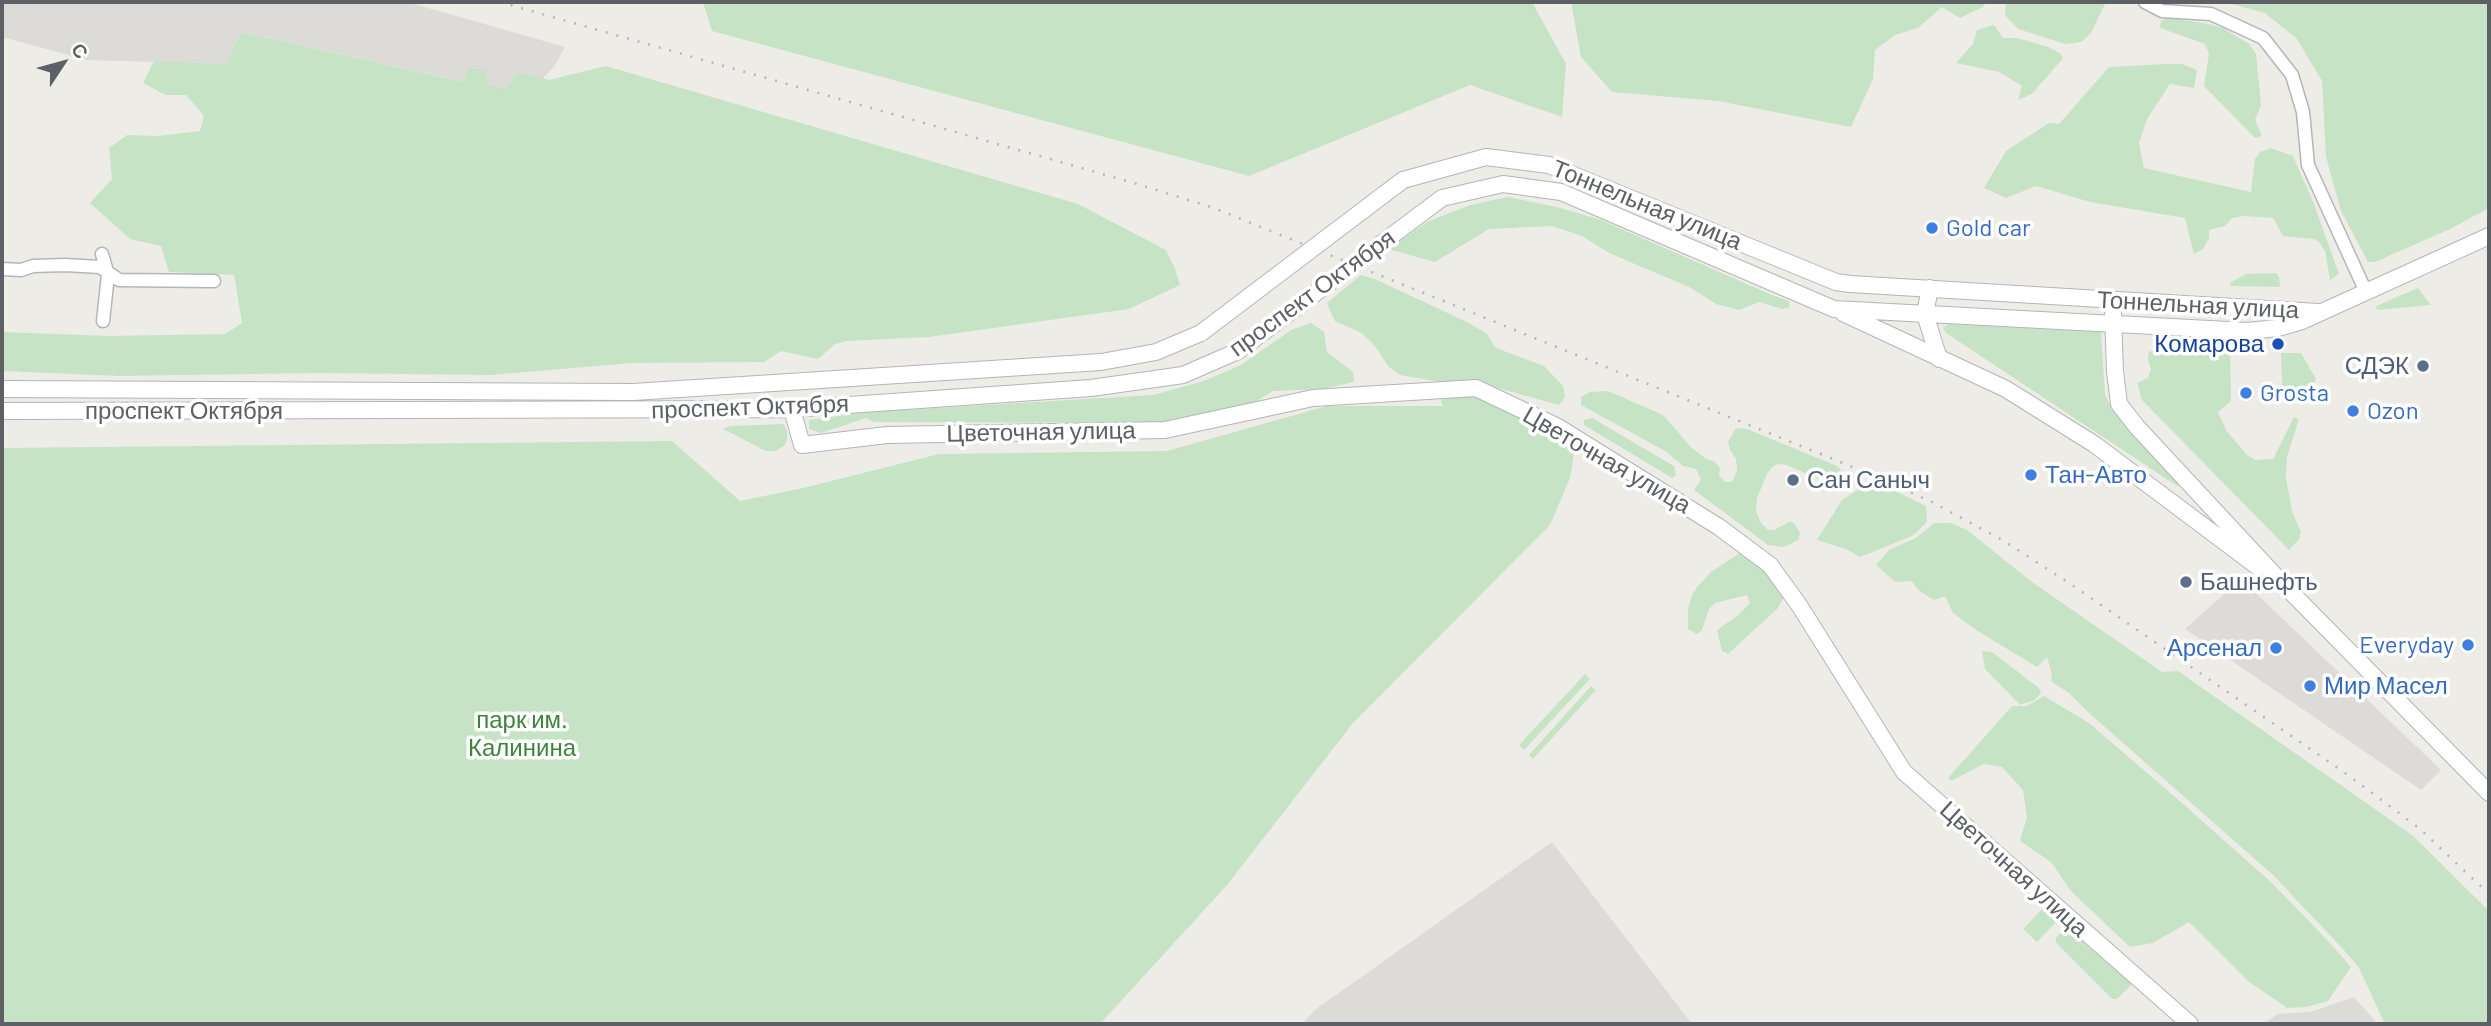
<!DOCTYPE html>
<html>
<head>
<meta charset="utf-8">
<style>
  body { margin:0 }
  #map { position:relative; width:2491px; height:1026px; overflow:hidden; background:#eeece6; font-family:Barlow,sans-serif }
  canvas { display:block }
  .frame { position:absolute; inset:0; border:4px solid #5d6165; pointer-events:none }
  .north { position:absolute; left:28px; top:28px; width:70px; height:70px; -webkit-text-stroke:5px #fff; paint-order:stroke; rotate:54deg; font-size:19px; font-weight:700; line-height:28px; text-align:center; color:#5d6165 }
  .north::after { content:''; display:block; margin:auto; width:24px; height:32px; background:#5d6165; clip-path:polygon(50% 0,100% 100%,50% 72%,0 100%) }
</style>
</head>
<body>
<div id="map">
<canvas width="2491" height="1026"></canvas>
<div class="frame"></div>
<div class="north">С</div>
</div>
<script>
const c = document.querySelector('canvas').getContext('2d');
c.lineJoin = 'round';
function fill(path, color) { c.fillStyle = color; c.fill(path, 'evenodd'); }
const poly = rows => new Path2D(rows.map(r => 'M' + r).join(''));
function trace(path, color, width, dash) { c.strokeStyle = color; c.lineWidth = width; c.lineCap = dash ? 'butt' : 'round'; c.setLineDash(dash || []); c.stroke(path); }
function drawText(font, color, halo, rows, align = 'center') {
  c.font = font + ' Barlow,sans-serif'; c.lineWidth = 7; c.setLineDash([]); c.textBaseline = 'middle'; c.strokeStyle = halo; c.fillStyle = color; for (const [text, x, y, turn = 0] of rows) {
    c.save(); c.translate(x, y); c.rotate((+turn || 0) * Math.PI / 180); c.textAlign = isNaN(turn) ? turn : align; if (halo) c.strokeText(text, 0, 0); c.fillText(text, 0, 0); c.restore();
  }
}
fill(poly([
  [2,2,407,2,565,47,554,67,542,79,517,72,506,89,464,82,241,32,226,64,87,60,2,37],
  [2241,579,2441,770,2421,790,2185,629],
  [1552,842,1692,1024,1302,1024,1316,1009],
  [2354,997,2378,1024,2264,1024,2277,1014,2310,1012]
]), '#dddbd8');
fill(poly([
  [703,2,1532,2,1566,64,1562,117,1470,85,1249,176,712,31],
  [1571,2,1986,2,1983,7,1960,18,1942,7,1918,28,1895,35,1875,50,1873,79,1851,127,1718,101,1612,92,1581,57],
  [2006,2,2106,2,2091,33,2081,42,2065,44,2018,29,2005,15],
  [2224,2,2489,2,2489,208,2450,229,2375,262,2368,262,2341,211,2326,157,2322,81,2297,39,2265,13],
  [2167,18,2204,23,2223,28,2249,44,2256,54,2261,105,2255,120,2262,136,2255,138,2204,86,2209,54,2205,44,2160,28,2161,21],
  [1994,25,2003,38,2017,38,2048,47,2060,53,2063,58,2032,94,2018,100,2022,86,1999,72,1956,63,1973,44,1977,30],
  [241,32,463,82,469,68,486,70,488,85,506,89,517,72,549,80,606,66,1078,204,1166,250,1175,269,1180,285,1129,309,929,337,846,341,835,344,818,359,781,351,764,362,632,363,491,375,320,373,119,376,2,371,2,332,109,336,225,334,242,323,234,275,169,272,161,246,130,239,90,203,112,179,109,148,127,135,158,136,200,131,204,116,186,95,166,95,143,83,154,61,226,64],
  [2165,64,2182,64,2197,70,2194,88,2170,84,2147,119,2139,143,2144,168,2251,192,2255,159,2260,152,2271,148,2293,156,2314,204,2339,274,2330,280,2325,251,2319,242,2314,239,2283,236,2273,218,2243,216,2232,218,2225,226,2209,230,2209,238,2203,249,2194,254,2185,218,2090,202,2036,186,2006,198,1984,188,2006,151,2049,123,2059,124,2109,67],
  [1508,197,1557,207,1601,220,1772,295,1789,301,1790,307,1782,309,1759,302,1739,310,1716,304,1689,287,1609,253,1582,236,1552,226,1489,229,1435,262,1388,249,1427,222,1470,205],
  [2276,273,2279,277,2280,287,2230,286,2231,282,2246,274],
  [1361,275,1375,279,1469,323,1487,334,1495,347,1504,351,1544,366,1563,386,1565,397,1559,405,1476,382,1441,382,1400,375,1388,366,1376,347,1362,333,1335,321,1330,311,1327,303],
  [2418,288,2431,305,2377,310,2376,306],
  [1311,323,1324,332,1327,352,1353,372,1354,382,1323,389,1273,391,1252,404,1171,423,874,422,866,418,821,433,809,429,809,420,868,412,1153,395,1204,381,1241,365,1291,330],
  [1948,324,2101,332,2105,394,2112,410,2180,484,2177,486,1946,333,1943,328],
  [2180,347,2230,349,2231,401,2218,412,2226,430,2247,455,2256,460,2273,459,2294,417,2299,419,2287,457,2286,478,2292,511,2301,532,2299,539,2289,550,2142,400,2137,383,2148,378,2151,369,2148,359,2149,352,2159,348],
  [2281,353,2301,353,2316,379,2310,393,2282,387],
  [1608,391,1663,415,1692,448,1705,458,1715,462,1720,468,1719,476,1725,482,1732,482,1737,471,1736,459,1730,450,1728,442,1736,428,1747,429,1837,466,1842,471,1840,479,1835,483,1828,483,1787,465,1778,464,1772,467,1767,474,1757,498,1756,511,1761,523,1768,530,1774,530,1789,522,1794,523,1800,533,1798,540,1784,547,1768,545,1694,490,1701,480,1696,469,1683,466,1667,452,1581,405,1581,397,1590,392],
  [1443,395,1478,395,1576,442,1570,478,1550,525,1353,723,1227,885,1100,1024,2,1024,2,448,672,441,740,501,803,488,939,454,1167,451,1327,406,1443,406,1441,402],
  [1592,418,1674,466,1676,475,1672,478,1584,425,1584,420],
  [784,424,787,431,787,439,785,445,776,451,766,451,723,429,730,426],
  [1867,484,1887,487,1926,506,1927,522,1912,536,1860,557,1846,549,1817,540,1842,500],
  [1934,523,1951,523,1967,530,2032,582,2162,672,2178,671,2412,835,2489,911,2489,1024,2385,1024,2358,966,2342,948,2273,875,2089,713,2069,693,2052,682,2051,671,2047,657,2037,667,1976,630,1953,613,1945,596,1934,600,1918,590,1912,581,1895,582,1876,565,1889,550,1916,538],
  [1743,551,1769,572,1784,596,1778,608,1728,654,1722,651,1717,630,1737,616,1750,603,1747,595,1715,603,1709,609,1702,630,1697,634,1688,629,1688,609,1692,595,1698,586,1711,572],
  [1982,651,1992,652,2039,688,2041,693,2035,700,2020,705,1985,669],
  [1585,674,1590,679,1524,750,1519,745],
  [1591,686,1596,690,1533,759,1529,755],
  [2044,696,2089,723,2182,803,2272,883,2328,941,2351,967,2328,1001,2306,1007,2287,1008,2248,981,2189,922,2153,943,2130,947,2071,891,2051,862,2020,841,2027,817,2023,790,2002,767,1984,764,1951,781,1948,778,2012,706,2027,706],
  [2043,908,2057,921,2037,942,2023,929],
  [2066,926,2084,939,2085,944,2114,969,2121,968,2132,979,2132,984,2117,999,2112,999,2056,943,2056,938]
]), '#c6e4c5');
const street = poly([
  [2145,2,2162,11,2211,14,2263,38,2292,75,2303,112,2308,165,2366,292],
  [102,254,108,275,103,321],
  [2,269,21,270,33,266,65,265,100,267,119,280,214,281]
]);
const secondary = poly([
  [1403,180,1486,157,1549,165,1836,282,1850,284,2318,312],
  [1442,198,1503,184,1561,192,1834,309,2247,331,2278,328,2302,321,2489,236],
  [1930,288,1925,314,1939,359],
  [1843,313,2006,389,2094,444,2258,567],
  [2113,314,2115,371,2119,404,2137,427,2281,582,2489,793],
  [2,389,633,392,1101,362,1156,352,1201,333],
  [792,409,802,445,887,435,1165,430,1313,398,1476,388,1558,427,1719,527,1770,565,1799,605,1904,772,2190,1024],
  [2,411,792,409,1091,388,1183,375,1238,351]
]);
trace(street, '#b3b6b9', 15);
trace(secondary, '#b2b5b9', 18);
trace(street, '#fff', 12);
trace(secondary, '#fff', 16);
trace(poly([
  [500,2,1134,183,1214,208,1860,470,1932,502,2004,541,2072,585,2348,775,2419,828,2489,894]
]), '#b4b5b5', 2.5, [2, 9]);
const secondaryBridge = poly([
  [1201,333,1403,180],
  [1238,351,1442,198]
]);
trace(secondaryBridge, '#b2b5b9', 18, []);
trace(secondaryBridge, '#fff', 16);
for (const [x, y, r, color] of [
  [1932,228,7,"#3f7fe0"],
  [2278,344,7,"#1a4fb4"],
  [2423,366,7,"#5c6f8a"],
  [2246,393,7,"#3f7fe0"],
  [2353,411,7,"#3f7fe0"],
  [2031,475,7,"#3f7fe0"],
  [1793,480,7,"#5c6f8a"],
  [2186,582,7,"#5c6f8a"],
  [2468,645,7,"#3f7fe0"],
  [2276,648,7,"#3f7fe0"],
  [2310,686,7,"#3f7fe0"]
]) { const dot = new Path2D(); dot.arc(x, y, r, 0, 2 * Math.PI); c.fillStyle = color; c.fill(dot); trace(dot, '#fff', 2.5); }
drawText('24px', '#5d6165', '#fff', [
  ["Тоннельная улица",1647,205,22],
  ["проспект Октября",1312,293,-36],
  ["Тоннельная улица",2198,305,3],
  ["проспект Октября",750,407,-2],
  ["проспект Октября",184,411],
  ["Цветочная улица",1041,432,-1],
  ["Цветочная улица",1607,460,30],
  ["Цветочная улица",2014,869,42]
]);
drawText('24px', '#366cbe', '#fff', [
  ["Gold car",1946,228],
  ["Grosta",2260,393],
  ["Ozon",2367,411],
  ["Тан-Авто",2045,475],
  ["Everyday",2454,645,"right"],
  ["Арсенал",2262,648,"right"],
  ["Мир Масел",2324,686]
], 'left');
drawText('24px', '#164399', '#fff', [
  ["Комарова",2264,344]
], 'right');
drawText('24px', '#4e5e75', '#fff', [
  ["СДЭК",2409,366,"right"],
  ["Сан Саныч",1807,480],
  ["Башнефть",2200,582]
], 'left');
drawText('24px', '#3e843d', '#fff', [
  ["парк им.",522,720],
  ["Калинина",522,748]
]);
</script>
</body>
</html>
